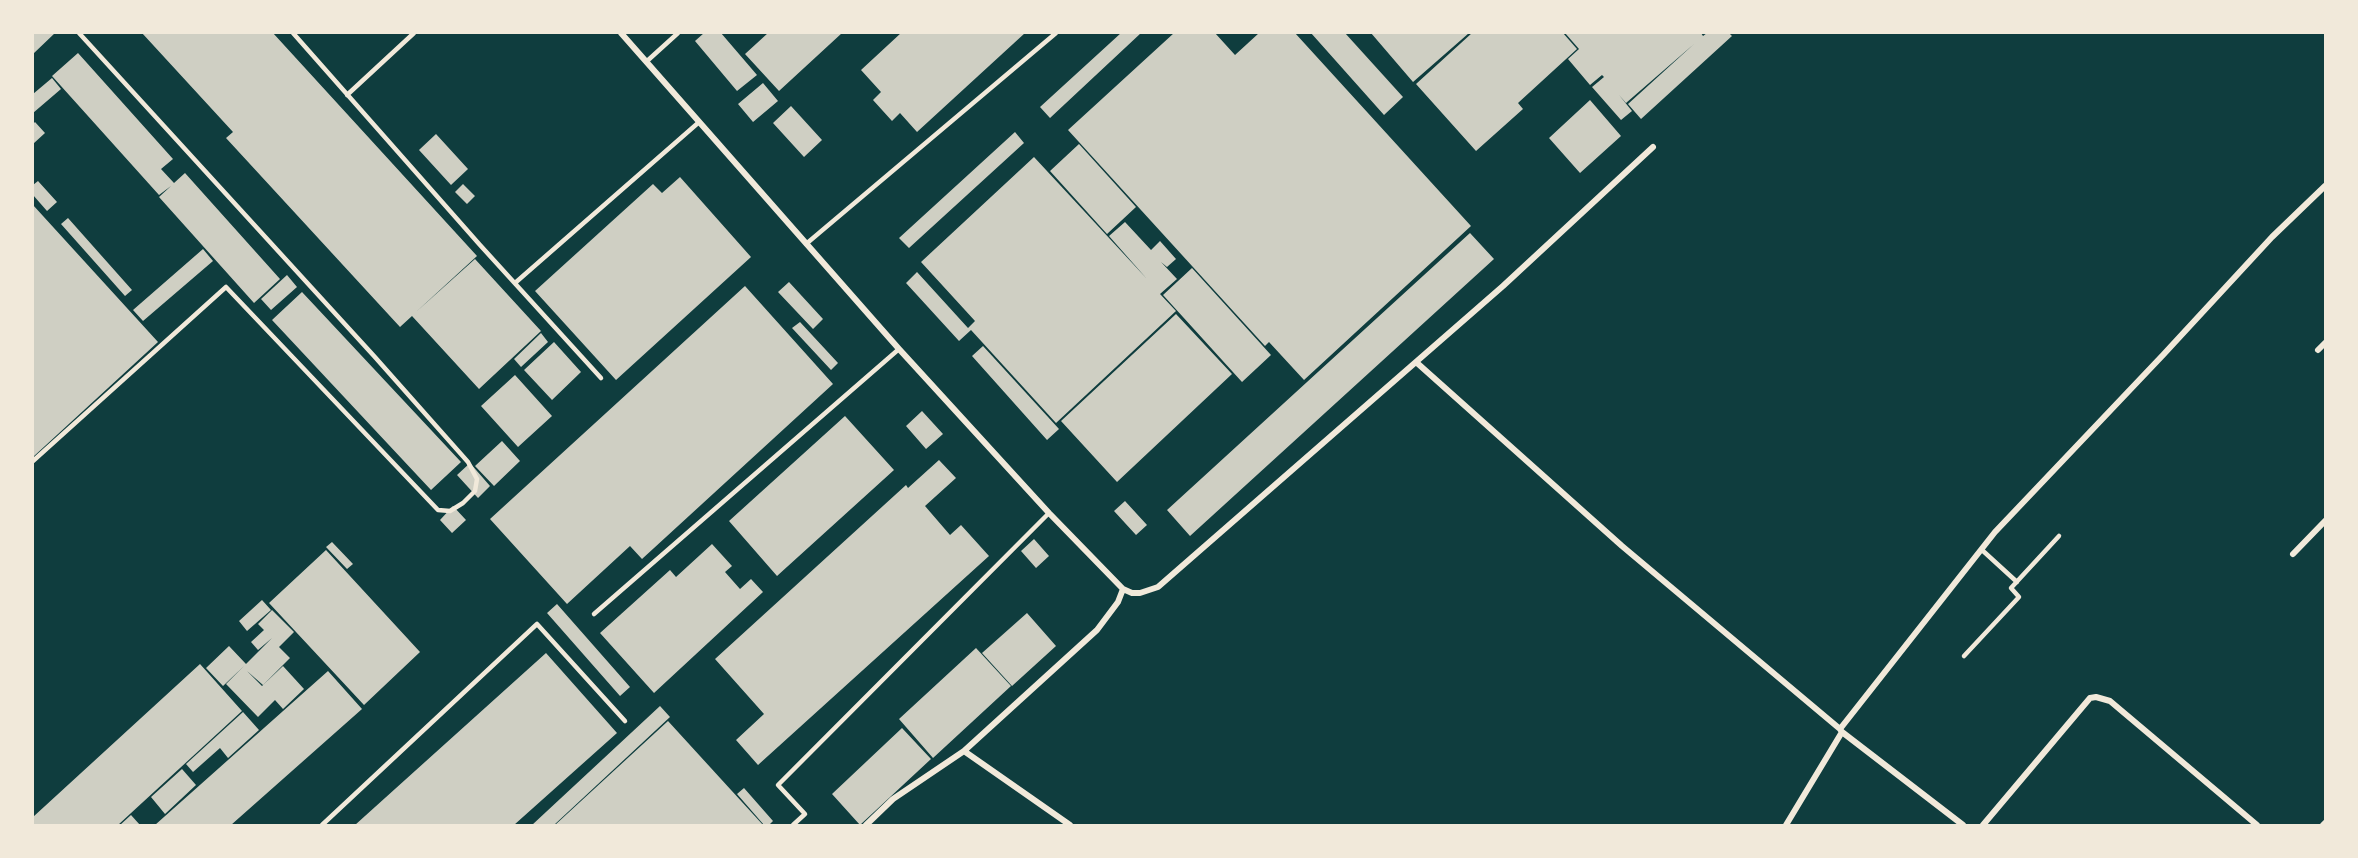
<!DOCTYPE html>
<html>
<head>
<meta charset="utf-8">
<style>
  body { margin:0 }
  #map { position:relative; width:2358px; height:858px; overflow:hidden; background:#0f3d3e; font-family:Helvetica,sans-serif }
  canvas { display:block }
  .frame { position:absolute; inset:0; border:34px solid #f1e9da; pointer-events:none }
</style>
</head>
<body>
<div id="map">
<canvas width="2358" height="858"></canvas>
<div class="frame"></div>
</div>
<script>
const c = document.querySelector('canvas').getContext('2d');
c.lineJoin = 'round';
function fill(path, color) { c.fillStyle = color; c.fill(path, 'evenodd'); }
const poly = rows => new Path2D(rows.map(r => 'M' + r).join(''));
function trace(path, color, width, dash) { c.strokeStyle = color; c.lineWidth = width; c.lineCap = dash ? 'butt' : 'round'; c.setLineDash(dash || []); c.stroke(path); }
fill(poly([
  [33,33,55,33,33,54],
  [142,33,273,33,477,256,416,312,475,259,541,331,479,389,412,316,400,327,226,138,233,132],
  [704,33,721,33,757,75,737,91,695,41],
  [768,33,842,33,779,91,745,54],
  [901,33,1025,33,917,132,900,113,892,121,873,100,881,92,861,70],
  [1121,33,1141,33,1050,118,1040,107],
  [1174,33,1215,33,1235,55,1259,33,1295,33,1471,226,1304,380,1269,342,1265,346,1068,130],
  [1311,33,1345,33,1403,97,1384,115],
  [1371,33,1469,33,1413,82],
  [1472,33,1563,33,1577,49,1518,103,1523,109,1476,151,1416,84],
  [1565,33,1701,33,1703,36,1707,33,1729,33,1732,36,1641,119,1628,104,1694,44,1626,103,1619,95,1632,111,1621,120,1592,87,1604,77,1602,75,1590,85,1568,59,1579,49],
  [78,53,173,159,161,169,174,183,185,173,280,279,254,303,159,197,171,186,159,195,52,76],
  [52,78,61,89,33,113,33,94],
  [763,83,778,101,753,122,738,104],
  [1590,100,1621,136,1580,173,1549,138],
  [791,106,822,140,804,157,773,123],
  [35,122,45,133,33,144,33,124],
  [1015,132,1024,143,909,248,899,238],
  [436,134,468,169,451,185,419,150],
  [1079,144,1136,207,1107,234,1050,171],
  [1034,157,1147,279,1109,236,1125,222,1151,250,1160,241,1176,259,1167,267,1161,262,1177,279,1160,294,1176,311,1056,423,971,330,959,341,906,283,917,272,968,328,975,321,921,262],
  [680,177,751,257,616,380,535,291,653,184,662,193],
  [38,181,57,202,47,211,33,195,33,185],
  [463,184,475,196,467,204,455,192],
  [33,205,158,342,33,457],
  [68,218,132,290,125,296,61,224],
  [1470,233,1494,259,1190,536,1167,510],
  [203,249,213,261,143,321,133,310],
  [1192,268,1271,355,1242,382,1163,295],
  [287,275,297,287,271,310,261,299],
  [789,282,823,319,813,329,778,292],
  [745,286,833,384,642,559,630,546,567,604,490,519],
  [302,292,461,462,431,490,272,320],
  [1176,314,1232,374,1117,482,1061,421],
  [800,322,838,363,831,370,792,328],
  [541,333,548,342,521,367,514,359],
  [554,342,581,372,552,400,524,370],
  [983,346,1059,429,1047,440,972,356],
  [515,375,552,416,518,447,481,406],
  [922,411,943,434,926,449,906,426],
  [845,416,894,470,777,576,729,521],
  [502,441,520,461,494,486,475,466],
  [939,460,956,478,925,506,950,535,961,525,989,556,758,765,736,740,764,714,715,659,906,485,908,488],
  [470,463,490,486,478,498,457,475],
  [1125,501,1147,525,1136,535,1114,511],
  [453,506,466,520,452,533,440,520],
  [1034,539,1049,556,1036,568,1021,551],
  [332,542,353,564,347,569,326,547],
  [712,544,732,566,725,572,740,589,751,579,763,592,654,693,600,633,670,570,676,577],
  [326,550,420,652,364,705,269,603],
  [262,600,271,610,247,631,239,621],
  [557,604,630,687,620,696,547,613],
  [272,610,294,632,279,647,290,658,263,685,247,671,262,686,283,666,304,689,283,709,275,700,258,717,226,684,244,666,223,686,206,668,229,646,246,664,272,638,258,650,251,642,264,630,258,624],
  [1027,613,1056,646,1012,686,982,653],
  [976,648,1011,686,933,758,899,719],
  [546,653,617,733,514,825,355,825],
  [200,664,242,711,118,825,33,825,33,817],
  [328,671,362,709,231,825,155,825],
  [660,706,670,717,554,825,532,825],
  [243,712,259,730,228,758,220,748,193,772,186,764],
  [668,721,763,825,555,825],
  [902,728,931,759,860,825,832,794],
  [182,769,196,785,165,814,151,797],
  [744,788,773,821,769,825,764,825,737,794],
  [131,815,140,825,120,825]
]), '#cfcfc3');
trace(poly([
  [293,33,480,245,601,378],
  [646,62,678,33],
  [347,95,414,33],
  [806,244,1056,33],
  [515,283,698,123],
  [33,461,226,287,438,510,450,511,463,503,475,491,477,479,468,462,374,356,79,33],
  [1982,550,2017,582],
  [594,614,899,349],
  [1964,656,2019,597,2011,588,2059,536],
  [322,825,537,624,625,721],
  [793,825,805,814,778,785,1049,513]
]), '#f1e9da', 4.5);
trace(poly([
  [621,33,899,349,1049,513,1123,589,1132,593,1140,593,1158,587,1503,286,1653,147],
  [2318,350,2325,343],
  [1416,362,1622,546,1840,729],
  [2293,554,2325,521],
  [1842,732,1963,825],
  [964,751,1097,630,1118,602,1123,589],
  [866,825,893,799,964,751,1070,825],
  [1786,825,1842,732,1840,729,1995,532,2163,355,2272,237,2325,186],
  [1983,825,2090,698,2096,697,2110,701,2257,825],
  [2323,825,2325,823]
]), '#f1e9da', 6);
</script>
</body>
</html>
